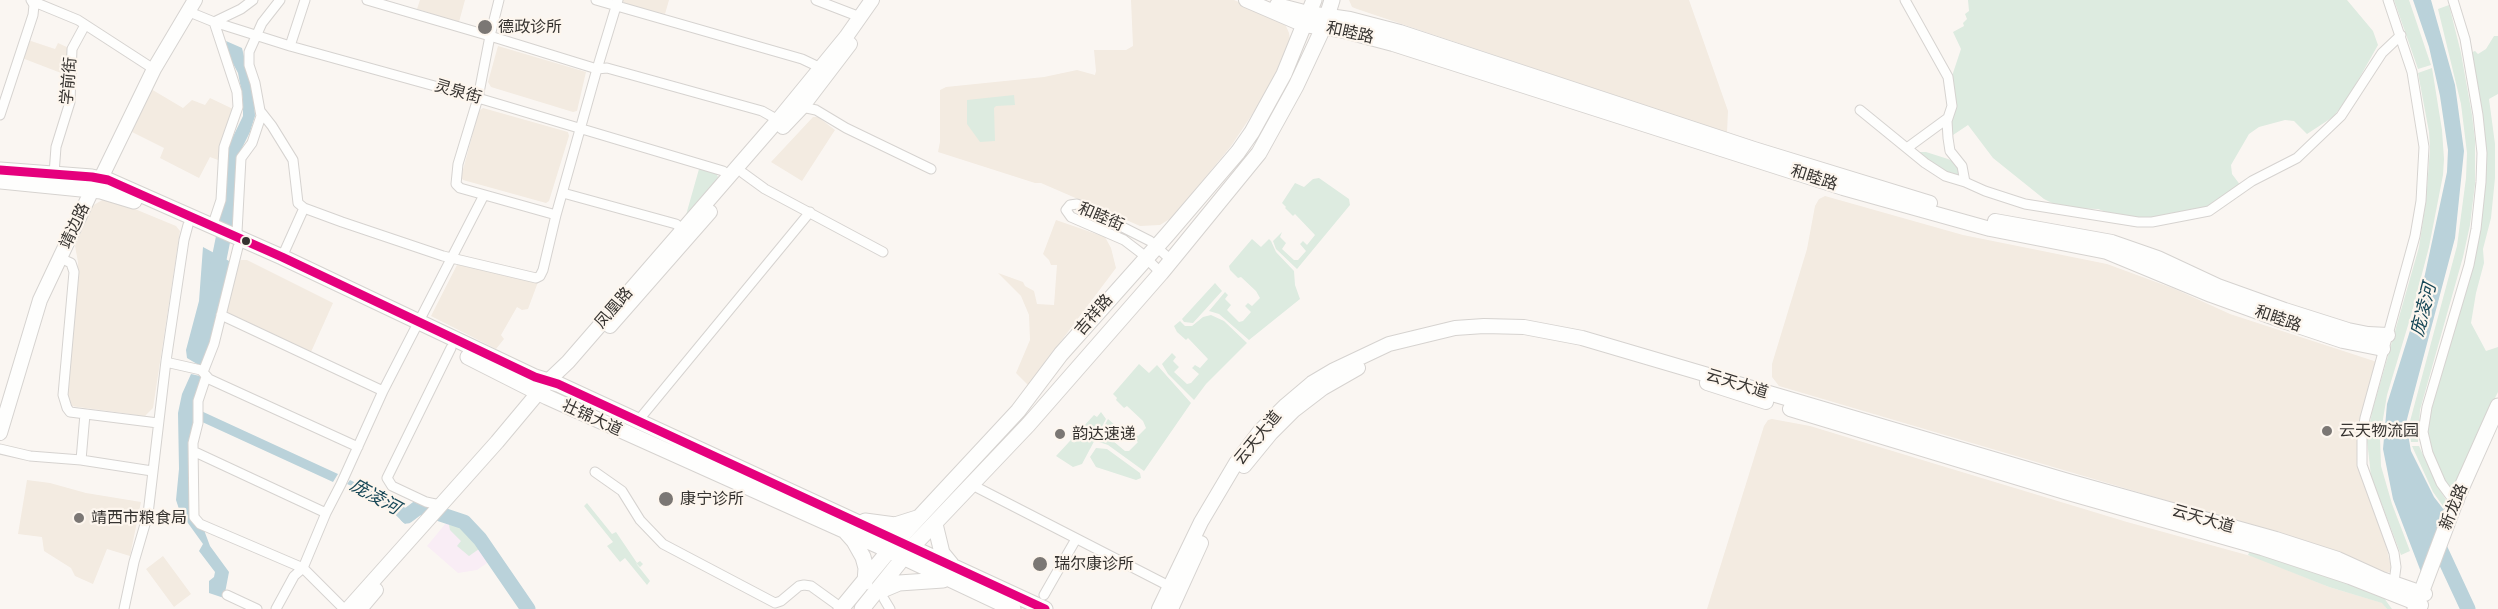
<!DOCTYPE html>
<html>
<head>
<meta charset="utf-8">
<style>
  body { margin:0 }
  canvas { display:block; background:#faf6f2 }
</style>
</head>
<body>
<canvas width="2498" height="609"></canvas>
<script>
const c = document.querySelector('canvas').getContext('2d');
c.lineJoin = 'round';
function fill(path, color) { c.fillStyle = color; c.fill(path, 'evenodd'); }
const poly = rows => new Path2D(rows.map(r => 'M' + r).join(''));
function trace(path, color, width, dash) { c.strokeStyle = color; c.lineWidth = width; c.lineCap = dash ? 'butt' : 'round'; c.setLineDash(dash || []); c.stroke(path); }
function drawText(font, color, halo, rows, align = 'center') {
  c.font = font + ' "Roboto Serif","Noto Sans SC",serif'; c.lineWidth = 4.5; c.setLineDash([]); c.textBaseline = 'middle'; c.strokeStyle = halo; c.fillStyle = color; for (const [text, x, y, turn = 0] of rows) {
    c.save(); c.translate(x, y); c.rotate((+turn || 0) * Math.PI / 180); c.textAlign = isNaN(turn) ? turn : align; if (halo) c.strokeText(text, 0, 0); c.fillText(text, 0, 0); c.restore();
  }
}
fill(poly([
  [420,0,465,0,459,22,417,9],
  [622,0,669,0,665,14,634,7,625,4],
  [1131,0,1234,0,1276,18,1286,26,1289,33,1290,40,1277,72,1255,110,1231,146,1173,217,1160,225,1140,226,1041,183,1035,183,938,152,940,142,940,90,946,87,1044,77,1077,70,1095,75,1096,71,1094,50,1126,50,1133,46],
  [1349,0,1689,0,1728,111,1727,133,1357,9,1352,7],
  [28,40,55,49,58,43,69,48,61,73,22,58],
  [498,46,586,72,577,111,573,112,491,87,488,82],
  [151,89,183,108,192,100,205,105,210,98,233,109,220,146,218,160,210,157,199,178,160,158,164,148,132,132],
  [483,108,568,132,569,136,549,201,546,203,463,180,461,177,479,111],
  [813,117,818,117,835,130,802,181,771,162],
  [1825,196,1963,235,2107,264,2175,289,2230,314,2374,361,2376,362,2359,428,2359,466,2380,521,2392,571,2384,574,2280,534,1779,386,1772,377,1772,364,1807,249,1815,206,1819,199],
  [104,199,113,200,176,226,180,231,153,408,145,416,71,406,65,396,78,262,75,246,92,206],
  [1056,220,1105,237,1111,248,1116,268,1028,385,1016,373,1030,340,1029,315,1021,296,998,273,1023,282,1025,286,1034,291,1037,304,1054,305,1057,265,1051,265,1049,260,1043,254],
  [241,260,247,260,333,303,311,352,227,313,225,310,237,263],
  [458,263,538,282,528,309,522,310,517,307,501,335,504,339,496,349,431,316],
  [1772,419,1810,426,2127,522,2258,558,2329,587,2383,603,2387,609,1707,609,1764,426,1768,420],
  [27,480,50,483,86,493,141,502,130,556,107,549,93,584,75,576,71,568,44,551,42,537,18,534],
  [163,556,191,594,174,607,146,569]
]), '#f3ebe1');
fill(poly([
  [457,522,477,540,490,561,477,570,458,573,427,546,446,523]
]), '#f9edf5');
fill(poly([
  [1968,0,2347,0,2373,31,2378,45,2348,98,2333,117,2307,134,2294,121,2285,120,2259,127,2249,134,2231,165,2232,174,2241,186,2204,209,2147,219,2112,214,2098,209,2068,208,2056,205,2044,199,1993,158,1968,125,1950,137,1952,76,1961,49,1953,32,1964,26,1963,23,1967,19,1965,14,1969,11],
  [2394,0,2409,0,2431,65,2418,69],
  [2449,5,2461,53,2472,115,2475,140,2475,184,2470,225,2463,257,2420,410,2418,442,2411,442,2409,425,2457,246,2466,178,2467,153,2461,104,2438,9],
  [2494,36,2498,36,2498,94,2489,99,2495,144,2495,178,2491,218,2483,249,2484,263,2476,293,2471,323,2486,351,2498,347,2498,392,2476,436,2452,493,2432,455,2428,436,2427,423,2484,180,2470,53,2475,51,2478,54,2486,49],
  [2432,68,2442,130,2444,159,2443,175,2429,247,2412,312,2387,395,2380,437,2381,466,2392,504,2410,551,2401,555,2371,476,2367,440,2372,412,2419,247,2426,201,2430,149,2429,132,2418,73],
  [1014,95,1015,105,996,106,994,108,995,141,980,142,967,124,967,100],
  [1918,152,1926,152,1948,159,1956,163,1960,173,1958,176,1939,171],
  [699,169,716,173,719,179,686,215],
  [1319,178,1349,199,1350,205,1297,269,1276,249,1273,241,1282,232,1280,237,1286,243,1282,249,1294,260,1298,260,1306,251,1300,244,1303,241,1307,245,1315,235,1295,214,1293,216,1285,208,1286,207,1282,203,1295,183,1304,187,1313,179],
  [1252,239,1261,247,1269,239,1271,241,1276,252,1294,271,1295,285,1300,299,1249,340,1219,314,1209,311,1225,292,1228,295,1225,299,1231,305,1227,310,1239,322,1243,321,1251,312,1245,306,1248,303,1252,306,1260,298,1256,291,1241,277,1238,278,1230,270,1229,266],
  [1215,283,1222,291,1193,323,1184,322,1182,319],
  [1211,315,1224,321,1247,343,1206,384,1194,400,1168,374,1162,364,1172,353,1176,357,1173,361,1179,367,1174,372,1187,384,1191,383,1199,374,1192,368,1195,365,1200,368,1208,359,1188,338,1186,340,1177,332,1174,326,1180,321,1185,326,1192,326,1203,317],
  [1139,364,1149,373,1157,365,1191,403,1144,471,1108,445,1096,441,1108,419,1115,425,1111,429,1117,435,1113,441,1125,451,1129,451,1138,442,1131,436,1134,433,1138,436,1146,428,1143,421,1127,406,1124,408,1116,400,1117,398,1113,394],
  [1101,412,1106,419,1082,464,1073,467,1056,456,1094,415,1097,417],
  [2412,446,2419,446,2438,487,2448,503,2445,509,2433,492],
  [1096,448,1107,449,1140,473,1141,478,1136,480,1096,467,1090,457],
  [587,503,612,534,616,532,637,563,640,561,643,564,640,567,635,562,650,581,647,585,625,558,620,562,607,546,613,542,584,506],
  [455,524,463,528,479,549,469,556,457,546,461,541,450,530,449,525],
  [2250,551,2273,556,2363,588,2384,598,2392,609,2387,609,2382,603,2329,587,2248,555]
]), '#ddebe0');
fill(poly([
  [2413,0,2431,0,2455,85,2464,151,2455,238,2406,423,2411,451,2434,497,2444,510,2421,572,2393,499,2383,449,2387,404,2419,302,2447,172,2448,150,2440,96,2429,47],
  [226,41,242,48,254,98,255,116,250,132,238,156,236,217,222,209,227,196,226,165,229,145,243,116,243,99,238,73,230,58],
  [203,247,231,262,212,344,202,367,187,358,186,350,199,301],
  [191,374,200,376,201,379,190,511,204,530,210,546,229,572,224,598,209,593,209,581,214,577,215,572,199,551,203,544,180,512,176,500,179,469,178,413,182,394],
  [199,410,338,474,333,482,200,421],
  [350,480,408,509,415,500,427,505,415,518,405,524,377,497,347,484]
]), '#bad2da');
trace(poly([
  [216,274,232,195],
  [407,516,419,507,464,522,480,539,528,609],
  [2435,538,2468,609]
]), '#bad2da', 15);
const street = poly([
  [367,0,490,36,499,0],
  [596,0,802,59,821,68],
  [618,0,597,69,607,68,762,111,778,120],
  [816,0,860,17],
  [1905,0,1948,77,1952,106,1947,121,1948,138,1950,151,1962,166,1965,182,1985,191,2025,204,2138,222,2152,222,2209,211,2252,181,2297,158,2341,116,2382,53,2401,35],
  [2388,0,2412,72,2424,147,2421,201,2415,236,2365,418,2362,436,2362,465,2394,553,2396,567,2394,582],
  [2453,0,2465,39,2478,115,2482,153,2481,182,2476,229,2469,265,2427,407,2423,432,2428,453,2441,483,2452,498,2459,502],
  [32,1,78,20,149,66],
  [187,11,214,22,290,46,478,98,723,171,729,176],
  [490,36,597,69,556,215,460,188,456,184,458,164,478,98,490,36],
  [290,46,305,0],
  [802,107,816,110,846,128,931,169],
  [1860,110,1925,163,1945,176,1965,182],
  [261,112,272,126,293,160,298,203,304,208,342,222,443,256,536,278,540,276,543,270,556,215],
  [0,115,33,15,34,5,31,0],
  [1907,148,1948,118],
  [743,173,765,189,883,252],
  [54,174,56,147,70,102,72,49,85,25],
  [563,193,676,224,682,229],
  [214,221,221,200,224,147,238,107,237,92,214,22,241,9,253,0],
  [237,232,241,158,252,143,261,116,255,83,249,65,249,52,262,23,280,0],
  [282,257,304,208],
  [60,258,71,263,74,272,63,395,67,408,70,412,158,423],
  [1161,273,1141,253,1124,240,1071,217,1066,210,1070,205,1077,204,1150,241,1172,261],
  [221,315,383,391],
  [170,363,201,370,209,379,358,447],
  [203,372,214,344,238,247],
  [206,377,198,401,198,423,193,443,194,517,200,524,303,568,344,609],
  [637,422,810,212],
  [0,449,30,456,81,460,152,471],
  [195,452,326,513],
  [81,460,85,414],
  [595,472,622,491,640,520,663,544,775,603,781,601,799,586,804,585,811,586,836,604],
  [978,488,1165,584],
  [440,505,426,502,392,486,387,478,451,348],
  [227,595,257,609],
  [1044,595,1076,539],
  [884,599,890,609],
  [124,609,134,562,148,514,166,361,184,240,188,225],
  [276,609,294,576,303,568,326,513,341,484,383,391,484,195]
]);
const secondary = poly([
  [1246,0,1304,25,1340,30,1393,44,1843,188,1990,229,2107,252,2211,295,2280,320,2343,341,2383,349],
  [1277,5,1308,13,1350,19,1400,32,1754,149,1930,203],
  [783,127,802,107,850,44],
  [1995,221,2112,242,2158,258,2218,286,2285,310,2348,330,2368,334,2388,335],
  [610,326,710,212],
  [1707,383,1766,402],
  [1790,409,2065,492,2262,548,2350,577,2421,605],
  [0,433,40,300,92,190,101,178,154,69,195,0],
  [1244,466,1271,433,1293,411,1323,388,1358,368],
  [348,609,497,442,548,381,568,362,778,120,846,37,872,0],
  [360,609,376,590],
  [1159,609,1201,522,1236,463,1260,431,1286,405,1312,383,1334,370,1389,344,1455,328,1484,326,1524,327,1582,338,2068,481,2276,539,2338,559,2382,579,2425,594],
  [1171,609,1201,543]
]);
const primary = poly([
  [0,170,92,177,108,180,282,257,535,377,558,384,1045,609],
  [0,181,101,191,134,201],
  [468,357,547,397,890,551,1013,609],
  [865,521,895,525,917,518],
  [935,524,942,553,951,564],
  [846,532,854,541,863,557,866,568,865,582],
  [880,591,899,583,943,580],
  [841,609,897,541,1018,411,1061,354,1167,235,1238,152,1252,132,1284,74,1314,0],
  [862,609,911,548,1028,425,1161,273,1259,153,1296,86,1324,26,1332,0],
  [2415,609,2456,500,2498,406]
]);
trace(street, '#d6d3d0', 11);
trace(secondary, '#d6d3d0', 16);
trace(primary, '#d6d3d0', 17);
trace(street, '#fefefd', 9);
trace(secondary, '#fefefd', 14);
trace(primary, '#fefefd', 15);
trace(poly([
  [0,170,92,177,108,180,282,257,535,377,558,384,1045,609]
]), '#e5007d', 9);
for (const [x, y, r, color] of [
  [485,27,8,"#7b7774"],
  [246,241,5,"#363330"],
  [2327,431,6,"#7b7774"],
  [1060,434,6,"#7b7774"],
  [666,499,8,"#7b7774"],
  [79,518,6,"#7b7774"],
  [1040,564,8,"#7b7774"]
]) { const dot = new Path2D(); dot.arc(x, y, r, 0, 2 * Math.PI); c.fillStyle = color; c.fill(dot); trace(dot, '#fdf6ee', 2); }
drawText('16px', '#363330', '#fdf6ee', [
  ["德政诊所",498,27],
  ["云天物流园",2339,431],
  ["韵达速递",1072,434],
  ["康宁诊所",680,499],
  ["靖西市粮食局",91,518],
  ["瑞尔康诊所",1054,564]
], 'left');
drawText('16px', '#363330', '#fdf6ee', [
  ["和睦路",1350,33,13],
  ["学前街",69,81,-85],
  ["灵泉街",458,92,16],
  ["和睦路",1814,178,18],
  ["和睦街",1101,217,23],
  ["靖边路",75,226,-65],
  ["凤凰路",614,308,-49],
  ["吉祥路",1094,315,-49],
  ["和睦路",2278,319,19],
  ["云天大道",1737,384,17],
  ["壮锦大道",592,418,25],
  ["云天大道",1258,438,-51],
  ["新龙路",2454,507,-68],
  ["云天大道",2203,519,16]
]);
drawText('italic 18px', '#174757', '#fdf6ee', [
  ["庞凌河",2424,310,-76],
  ["庞凌河",375,497,29]
]);
</script>
</body>
</html>
